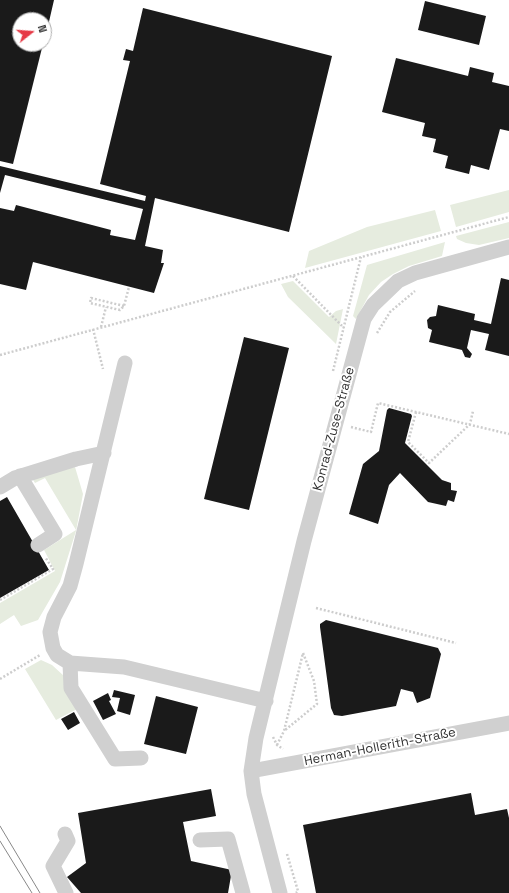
<!DOCTYPE html>
<html>
<head>
<meta charset="utf-8">
<style>
  body { margin:0 }
  #map { position:relative; width:509px; height:893px; overflow:hidden; background:#fff; font-family:"Space Grotesk",sans-serif }
  canvas { display:block }
  .north { position:absolute; left:12px; top:12px; width:40px; height:40px; box-sizing:border-box; background:#fff; border:1px solid #adadad; border-radius:50%; rotate:73deg; font-size:11px; font-weight:700; line-height:16px; text-align:center; color:#333 }
  .north::after { content:''; display:block; margin:auto; width:14px; height:18px; background:#e63946; clip-path:polygon(50% 0,100% 100%,50% 72%,0 100%) }
</style>
</head>
<body>
<div id="map">
<canvas width="509" height="893"></canvas>
<div class="north">N</div>
</div>
<script>
const c = document.querySelector('canvas').getContext('2d');
c.lineJoin = 'round';
function fill(path, color) { c.fillStyle = color; c.fill(path, 'evenodd'); }
const poly = rows => new Path2D(rows.map(r => 'M' + r).join(''));
function trace(path, color, width, dash) { c.strokeStyle = color; c.lineWidth = width; c.lineCap = dash ? 'butt' : 'round'; c.setLineDash(dash || []); c.stroke(path); }
function drawText(font, color, halo, rows, align = 'center') {
  c.font = font + ' "Space Grotesk",sans-serif'; c.lineWidth = 4; c.setLineDash([]); c.textBaseline = 'middle'; c.strokeStyle = halo; c.fillStyle = color; for (const [text, x, y, turn = 0] of rows) {
    c.save(); c.translate(x, y); c.rotate((+turn || 0) * Math.PI / 180); c.textAlign = isNaN(turn) ? turn : align; if (halo) c.strokeText(text, 0, 0); c.fillText(text, 0, 0); c.restore();
  }
}
fill(poly([
  [509,190,509,212,456,227,450,205],
  [435,210,441,231,305,268,309,251,367,227],
  [509,222,509,238,479,245,466,243,457,239,456,236],
  [445,242,442,256,409,266,393,274,381,282,369,295,356,319,353,316,367,265],
  [293,281,329,317,336,311,343,309,336,344,288,297,281,284],
  [75,467,83,494,76,531,60,582,38,620,21,626,14,615,0,624,0,603,55,571,44,550,76,530,45,478,35,483,32,478],
  [41,660,52,665,64,676,77,709,56,720,25,669]
]), '#e6ecdf');
fill(poly([
  [0,0,54,0,45,39,44,20,20,20,20,44,43,44,13,164,0,161],
  [425,1,486,16,479,45,418,30],
  [143,8,332,56,289,232,155,198,145,246,163,250,161,263,164,263,154,293,33,262,26,290,0,284,0,208,14,211,16,205,111,230,110,235,135,240,143,209,5,175,0,193,0,166,145,201,146,196,100,184,130,61,123,60,126,49,133,51],
  [396,58,468,76,470,67,494,73,492,82,509,86,509,131,500,129,489,170,471,165,469,174,445,168,448,156,433,152,436,139,422,136,425,123,382,112],
  [501,278,509,280,509,356,485,350,489,334,471,330,467,348,472,354,470,358,465,357,462,350,429,342,432,330,428,328,427,320,430,317,436,316,438,305,475,314,474,320,491,324],
  [244,337,289,348,249,510,204,499],
  [389,408,411,414,412,416,405,443,442,480,451,483,451,490,457,491,454,502,448,500,446,506,428,502,400,473,389,485,378,524,349,514,363,464,379,451,387,410],
  [7,497,49,570,0,598,0,501],
  [326,620,438,648,441,654,430,698,417,703,413,692,401,689,396,706,342,716,334,715,331,708,320,627,320,624],
  [114,690,135,695,130,715,117,711,120,698,112,697],
  [108,693,111,700,109,701,116,714,103,720,93,701],
  [156,696,198,707,186,754,144,744],
  [74,712,80,723,68,730,61,719],
  [211,789,216,816,183,822,191,861,232,870,228,893,81,893,67,877,86,863,78,813],
  [471,793,475,815,507,809,509,818,509,893,316,893,303,825]
]), '#1a1a1a');
trace(poly([
  [293,276,344,328],
  [124,306,91,298,90,303,120,310,124,306,129,287],
  [101,327,106,307],
  [93,329,103,369],
  [377,333,390,312,415,291],
  [0,355,509,217],
  [333,371,361,257],
  [416,412,408,442,429,463,470,424,473,411],
  [351,427,371,432,378,403,509,434],
  [0,600,53,569,45,557],
  [316,608,456,643],
  [0,679,40,655],
  [273,737,277,745,283,749],
  [277,745,284,731,303,653,314,681,317,704,284,731],
  [287,854,298,891,296,893]
]), '#cdcdcd', 2.5, [2, 2]);
trace(poly([
  [125,363,76,564,70,586,54,617,50,632,53,648,57,655,70,663,124,667,266,701],
  [20,476,55,534,38,545],
  [0,487,15,478,76,459,104,453],
  [70,663,71,688,115,759,141,758],
  [251,771,509,723],
  [65,834,68,841,53,866,66,893],
  [200,840,228,839,243,893],
  [280,893,254,794,251,771,256,738,304,541,364,319,373,305,398,281,415,273,509,247]
]), '#d0d0d0', 15);
trace(poly([
  [0,826,40,893],
  [0,841,32,893]
]), '#888', 1);
drawText('13px', '#333', '#fff', [
  ["Konrad-Zuse-Straße",334,429,-75],
  ["Herman-Hollerith-Straße",380,747,-11]
]);
</script>
</body>
</html>
